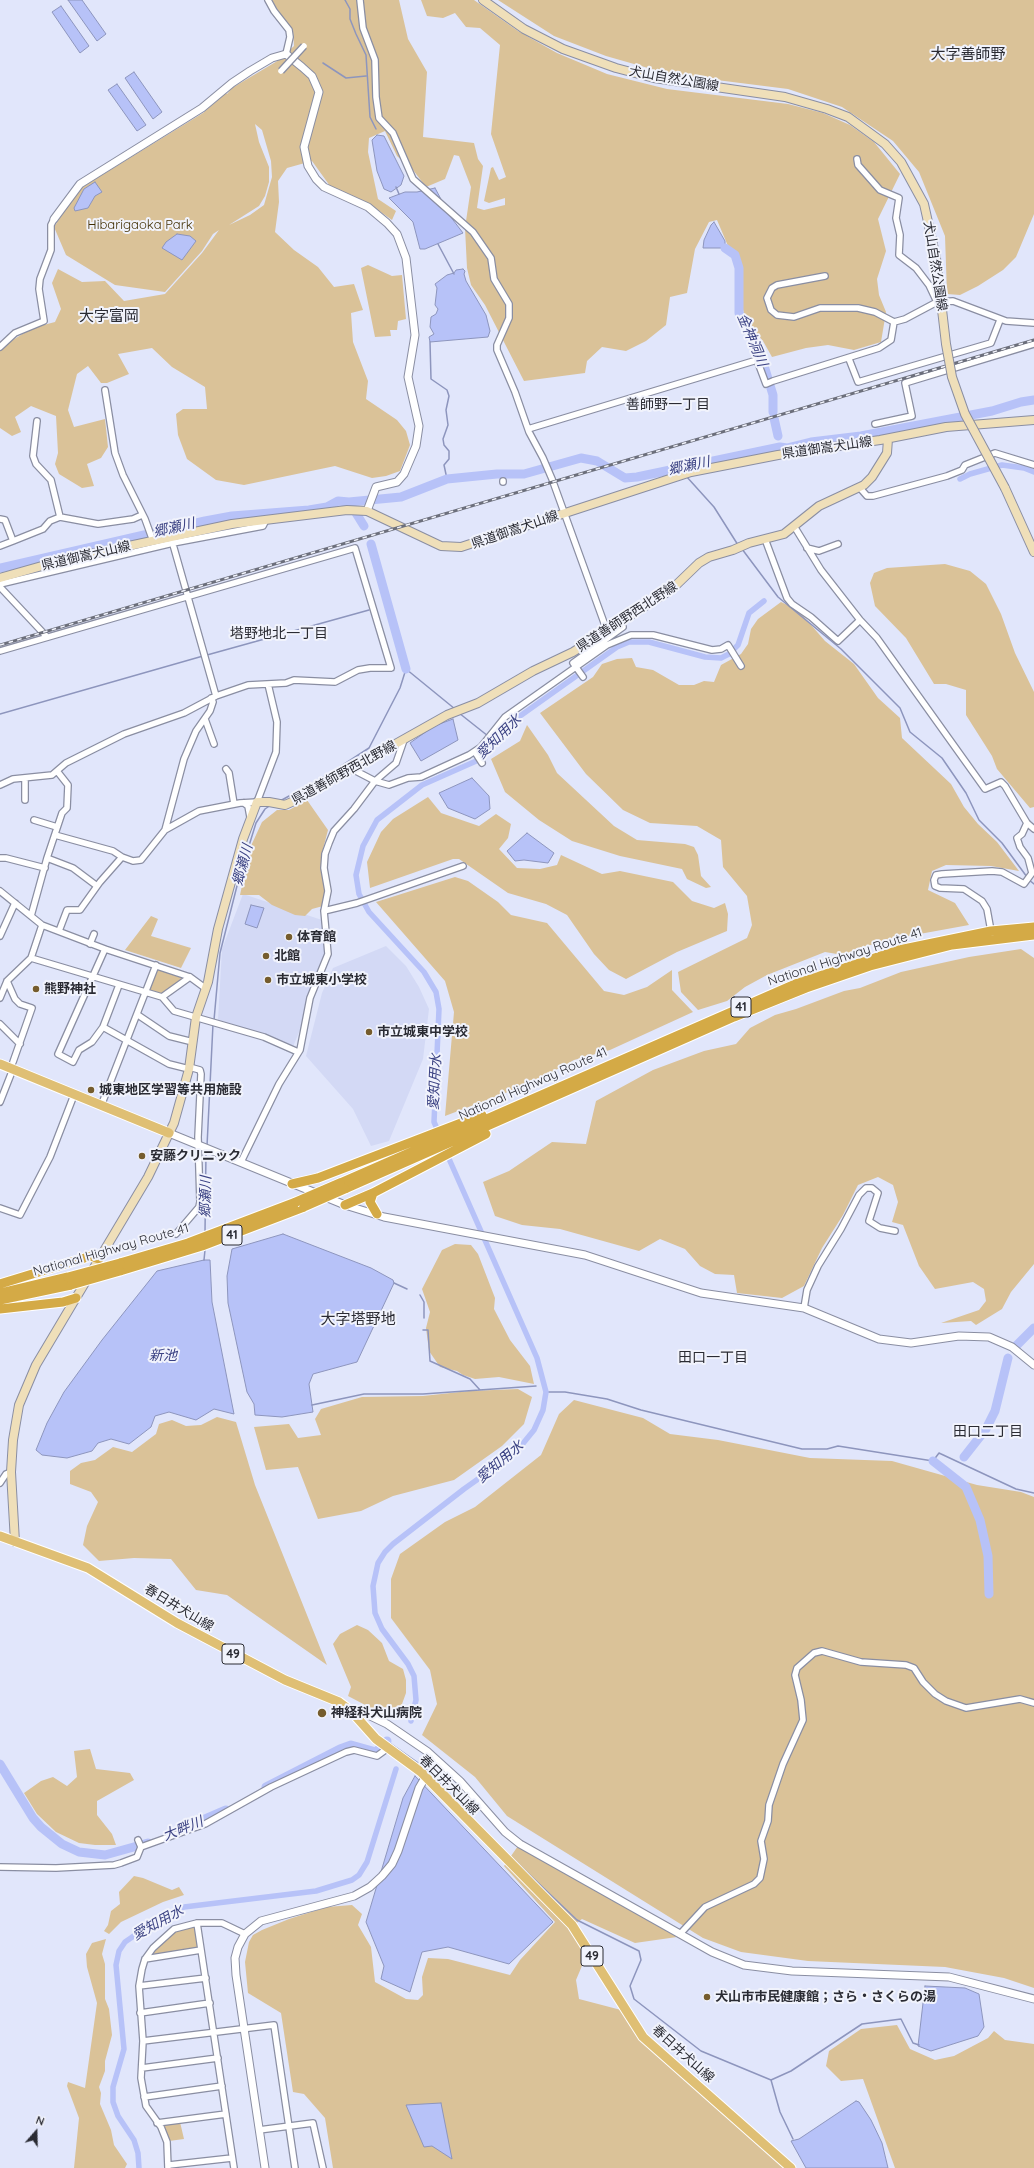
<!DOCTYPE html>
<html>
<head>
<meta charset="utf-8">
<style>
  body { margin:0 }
  #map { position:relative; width:1034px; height:2168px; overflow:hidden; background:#e1e6fb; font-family:Quicksand,sans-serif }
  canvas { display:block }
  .north { position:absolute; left:16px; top:2112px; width:40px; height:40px; -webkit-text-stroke:3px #f1f3fc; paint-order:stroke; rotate:20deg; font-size:11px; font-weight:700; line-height:16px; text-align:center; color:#2a2b33 }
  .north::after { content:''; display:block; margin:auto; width:14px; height:18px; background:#2a2b33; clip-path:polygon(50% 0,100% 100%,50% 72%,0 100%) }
</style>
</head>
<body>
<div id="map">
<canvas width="1034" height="2168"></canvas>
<div class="north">N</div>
</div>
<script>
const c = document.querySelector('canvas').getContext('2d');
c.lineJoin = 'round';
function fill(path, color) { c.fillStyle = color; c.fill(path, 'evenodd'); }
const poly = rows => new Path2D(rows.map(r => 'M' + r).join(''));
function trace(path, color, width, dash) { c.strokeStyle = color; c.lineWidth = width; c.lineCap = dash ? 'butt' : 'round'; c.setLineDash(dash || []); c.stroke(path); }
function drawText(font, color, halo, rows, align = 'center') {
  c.font = font + ' Quicksand,"Noto Sans JP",sans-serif'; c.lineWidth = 4; c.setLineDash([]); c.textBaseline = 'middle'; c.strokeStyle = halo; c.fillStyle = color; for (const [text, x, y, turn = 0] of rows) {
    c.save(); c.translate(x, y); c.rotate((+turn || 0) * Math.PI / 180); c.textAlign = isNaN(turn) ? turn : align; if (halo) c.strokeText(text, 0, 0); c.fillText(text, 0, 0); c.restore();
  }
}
fill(poly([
  [243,894,322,920,327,941,324,966,306,1001,302,1025,292,1049,270,1038,218,1020,222,949],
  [386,946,406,966,419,987,429,1009,423,1059,389,1141,371,1146,353,1109,306,1056,322,993,333,968]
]), '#d3d9f5');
fill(poly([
  [272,0,399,0,408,39,427,72,423,137,474,143,478,159,483,166,477,208,484,210,505,205,505,198,489,203,484,201,491,168,493,167,499,180,506,177,491,134,500,45,480,28,466,27,455,13,443,18,427,16,421,0,474,0,518,31,557,53,607,74,667,89,788,104,823,113,850,125,874,142,900,174,878,219,886,251,877,279,879,295,886,312,881,342,854,350,828,345,806,348,772,357,763,341,745,320,741,298,742,267,728,246,717,220,709,222,695,249,687,293,670,297,666,325,646,341,626,351,602,347,587,361,585,373,524,381,485,305,471,285,467,268,465,228,471,187,459,156,454,155,445,179,426,187,413,170,397,156,385,131,369,138,368,152,378,199,396,211,392,220,368,203,330,186,312,161,287,168,278,181,279,202,275,232,294,250,318,267,334,287,354,284,363,310,351,313,353,342,368,381,366,399,397,420,406,431,410,445,400,471,386,476,372,478,335,466,244,485,216,480,187,459,178,435,176,414,183,409,207,409,205,387,172,367,152,348,118,354,129,374,107,383,101,383,88,366,77,374,68,410,74,427,105,419,108,447,101,458,87,464,94,486,82,488,59,474,55,464,58,453,56,416,31,406,15,417,21,432,12,436,0,428,0,348,32,328,55,322,61,309,52,283,58,269,82,282,105,281,124,301,165,294,202,253,219,230,213,234,202,251,165,292,115,285,66,255,54,227,73,198,84,186,203,113,226,93,227,94,232,88,279,60,294,46,293,30,280,14],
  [255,124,262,130,271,161,272,177,264,205,250,215,229,225,259,206,265,196,269,182,269,167,259,142],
  [498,0,1034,0,1034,214,1016,257,1003,270,978,286,960,295,947,294,945,236,919,172,893,141,842,107,788,89,669,74,606,56,554,36],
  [368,265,392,276,402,275,406,319,398,321,397,330,390,330,391,336,375,337,361,268],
  [945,564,970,571,986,584,1001,614,1015,653,1034,692,1034,807,1030,808,997,769,992,756,966,715,966,690,946,684,934,684,906,638,875,606,870,583,874,573,887,568],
  [781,602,798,610,825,641,854,664,878,698,900,718,902,738,951,784,964,807,978,824,997,842,1019,871,991,866,946,865,932,871,928,890,955,903,969,925,914,935,866,946,843,955,825,952,767,975,745,987,727,1001,698,1010,681,992,678,972,747,938,752,925,747,896,723,867,721,840,697,826,650,823,623,810,586,774,540,713,593,677,602,664,617,659,632,658,636,667,653,670,679,685,694,685,704,681,714,682,721,665,741,654,748,644,751,629,758,619],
  [527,725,548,755,557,773,614,826,637,840,685,844,694,847,698,855,701,876,711,887,706,888,687,879,682,869,620,856,572,841,539,820,505,792,491,759,520,741],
  [428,797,441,813,479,826,496,814,511,824,508,838,499,849,517,868,540,869,557,865,561,855,602,874,620,871,673,882,692,901,714,908,725,903,728,914,727,931,677,952,626,979,609,970,594,954,567,915,546,904,508,893,459,859,453,859,370,888,367,862,381,832,393,819],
  [307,800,328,830,321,857,325,892,323,906,312,909,305,916,295,915,272,905,259,895,240,895,250,848,262,822,277,810,289,810],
  [455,877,468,881,498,902,511,915,547,923,604,991,624,995,647,987,672,970,672,990,693,1012,610,1050,574,1060,534,1082,445,1116,454,1012,445,981,376,902],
  [151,916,158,919,151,936,191,948,181,968,125,950],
  [1021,949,1034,958,1034,1264,1011,1292,1002,1309,976,1325,971,1321,941,1323,979,1310,986,1301,984,1289,973,1282,935,1289,919,1266,903,1225,892,1222,898,1202,893,1185,878,1177,858,1185,843,1215,822,1248,804,1286,782,1298,737,1293,734,1275,715,1274,700,1266,685,1249,660,1239,639,1251,560,1229,522,1225,495,1216,483,1182,509,1171,552,1142,586,1144,596,1101,653,1070,704,1051,736,1044,750,1028,775,1015,796,1009,844,991,860,988,901,972,969,957],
  [158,968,183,977,172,988,161,994,149,990],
  [455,1244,471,1245,478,1254,495,1298,494,1309,510,1340,530,1366,534,1384,499,1377,475,1379,463,1375,457,1371,440,1367,429,1351,426,1328,430,1312,422,1289,442,1250],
  [518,1389,532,1397,524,1424,502,1446,454,1480,393,1496,361,1511,318,1519,298,1467,266,1470,254,1427,289,1424,298,1438,321,1435,315,1419,321,1409,362,1397,423,1396,469,1391],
  [574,1400,643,1418,670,1434,718,1440,810,1458,892,1461,977,1485,1021,1492,1034,1497,1034,1988,1004,1978,945,1967,808,1961,741,1952,703,1938,507,1816,475,1777,422,1735,437,1704,430,1670,391,1618,391,1579,400,1554,445,1522,475,1507,541,1455,559,1414],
  [217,1417,236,1422,255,1485,327,1665,227,1595,196,1590,171,1559,134,1558,99,1561,83,1545,87,1526,98,1502,91,1492,70,1484,70,1471,81,1463,95,1460,113,1447,132,1452,156,1434,159,1424,172,1420,186,1426,201,1425],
  [357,1625,368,1630,382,1643,389,1661,403,1669,406,1680,406,1693,398,1715,392,1719,348,1696,351,1687,333,1644,340,1634],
  [90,1749,96,1769,130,1773,134,1780,97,1801,97,1815,112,1834,116,1845,95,1845,79,1843,56,1832,37,1814,24,1793,41,1781,53,1777,67,1786,77,1777,74,1751],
  [518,1846,677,1937,635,1943,582,1919,570,1928,587,1954,576,1980,579,1999,621,2010,630,2025,787,2168,333,2168,325,2118,304,2094,293,2092,281,2013,248,1993,245,1962,249,1942,253,1935,262,1930,289,1919,327,1907,352,1905,362,1914,358,1925,371,1947,375,1982,406,1999,418,2000,423,1995,422,1977,428,1958,448,1959,510,1975,520,1960,555,1922,504,1866],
  [134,1876,143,1878,172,1890,179,1887,184,1895,163,1902,121,1922,109,1934,104,1931,108,1925,111,1911,120,1904,119,1892],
  [195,1926,199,1948,150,1956,161,1943,175,1930],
  [106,1939,102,1954,105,1964,105,1999,109,2009,112,2035,105,2061,105,2071,99,2087,101,2093,100,2104,111,2130,114,2145,127,2164,125,2168,74,2168,79,2118,67,2086,68,2082,85,2088,97,2003,87,1967,86,1954,92,1943],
  [897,2025,910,2049,935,2060,954,2056,988,2038,994,2031,1005,2040,1034,2044,1034,2168,895,2168,863,2079,841,2081,826,2066,829,2051,861,2029],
  [180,2122,184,2139,169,2141,162,2125]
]), '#dac298');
const water = poly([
  [68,0,82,0,106,34,97,41,68,0],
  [61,6,89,46,80,53,52,12,61,6],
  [134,72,162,112,153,119,125,78,134,72],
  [117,84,146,125,137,131,108,90,117,84],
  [377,135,384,136,404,176,401,185,391,192,384,189,377,171,372,140,377,135],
  [95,182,102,192,95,196,88,208,75,211,74,208,84,189,95,182],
  [435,188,450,216,463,233,425,249,420,249,413,222,389,198,405,192,417,192,435,188],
  [714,222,725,241,725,248,703,248,704,240,711,225,714,222],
  [177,234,190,236,196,241,182,260,162,248,166,242,177,234],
  [463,269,465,271,464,274,466,281,486,315,490,331,488,337,430,342,429,337,434,334,430,327,431,317,436,314,438,309,435,305,437,288,435,284,447,275,454,273,456,270,463,269],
  [453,719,458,740,421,761,410,743,434,726,453,719],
  [472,778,489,796,490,809,475,819,448,808,439,793,472,778],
  [527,833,554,853,548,863,524,860,515,861,507,851,527,833],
  [251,905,264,908,257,928,245,924,251,905],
  [283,1234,371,1268,393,1280,394,1283,357,1362,313,1374,309,1384,313,1412,282,1417,255,1415,254,1404,247,1392,228,1303,227,1276,232,1249,283,1234],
  [204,1260,210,1260,212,1302,234,1414,214,1409,196,1420,169,1412,155,1416,151,1427,129,1444,111,1439,98,1443,92,1451,67,1458,42,1455,36,1450,47,1423,64,1392,102,1340,157,1271,204,1260],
  [415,1776,553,1922,509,1964,448,1947,422,1952,410,1992,381,1979,384,1966,366,1922,403,1798,415,1776],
  [925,1986,965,1988,979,1994,984,2027,978,2036,931,2051,918,2046,925,1986],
  [856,2101,859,2102,871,2120,882,2143,888,2168,806,2168,791,2141,799,2139,856,2101],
  [441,2103,452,2159,432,2146,424,2147,406,2105,441,2103]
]);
fill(water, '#b7c2f8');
trace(water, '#8d95bd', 1);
trace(poly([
  [345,0,350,9,350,19,356,34,366,55,370,117,376,129],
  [323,63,346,78,366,76],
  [396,187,399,194],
  [438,244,454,274],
  [430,342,431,379,447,390,449,396,446,410,448,425,443,439,444,445,449,451,449,459,444,465,447,479],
  [682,467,683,471],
  [686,476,714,507,738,545],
  [742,549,778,597,841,649,900,708,910,732,942,758,966,793,979,820,1002,843,1027,877],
  [207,655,369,610],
  [459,713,488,736],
  [0,714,203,656],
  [491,738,494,741],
  [280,801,329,774,369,748,400,688,406,669,455,709],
  [1029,880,1034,884],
  [214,1020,220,953,239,878,256,823,265,809,271,805],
  [207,1146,213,1024],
  [205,1232,206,1152],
  [204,1260,205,1250],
  [394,1283,407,1289],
  [420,1295,424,1302,424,1318],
  [423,1330,428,1330,430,1361,470,1379,480,1390],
  [546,1392,565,1392,607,1399,641,1410,802,1449,827,1449,838,1446,933,1461,939,1453,1016,1489,1034,1493],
  [312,1405,364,1394,423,1394,536,1386],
  [387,1741,424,1767,455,1800],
  [514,1860,577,1920,639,1951,641,1960,630,1986,634,1999,701,2051,771,2080,791,2071,862,2024,901,2019,913,2043,919,2045],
  [771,2080,780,2112,793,2139]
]), '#8d95bd', 1.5);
trace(poly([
  [960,479,970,474,1002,465,1024,468,1034,472],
  [439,1133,434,1122,439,1009,436,992,424,972,369,912,359,894,356,875,363,846,377,820,422,785,483,758,494,741,513,721,617,647,629,642,649,642,705,657,721,658,729,654,738,645,749,613,764,601],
  [411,1721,416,1700,414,1676,408,1664,382,1629,375,1613,373,1586,378,1563,385,1552,393,1544,464,1489,516,1452,534,1430,543,1410,546,1392,537,1358,446,1152],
  [139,2168,138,2153,134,2140,118,2116,113,2102,113,2087,124,2049,116,1965,119,1951,125,1942,154,1922,184,1907,316,1891,352,1880,359,1875,367,1862,396,1769]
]), '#b7c2f8', 5.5);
trace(poly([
  [725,248,735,255,739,268,739,313,758,346,773,395,773,412],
  [774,418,778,436],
  [351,505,364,526],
  [371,544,406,669],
  [0,568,205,521,232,516,309,510,327,507,338,501,349,502,401,497,447,479,497,474,524,474,581,458,597,461,625,478,637,477,780,447,787,448,811,442,861,436,992,411,1021,402,1034,400],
  [1017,1345,1034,1328],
  [964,1457,986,1429,995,1411,1008,1358],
  [933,1461,966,1487,980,1520,988,1556,989,1594],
  [0,1764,33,1818,41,1827,62,1844,79,1852,105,1855,148,1843],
  [266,1787,340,1749,351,1745,376,1752,387,1741],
  [175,1832,226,1810]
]), '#b7c2f8', 9);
const minor = poly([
  [268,0,274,11,289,30,290,37,286,54],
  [360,0,363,28,375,60,376,97,379,118,393,133,413,179,473,232,491,258,494,279,509,304,509,318,497,345,497,350,515,392,529,432,543,458,552,479,607,631],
  [857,159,858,165,880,190,899,198,896,218,900,235,899,255,916,268,929,285,937,302],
  [825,276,777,285,772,288,767,298,771,310,777,315,794,317,820,308,858,308,875,312,894,322],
  [894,322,905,319,937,302,953,301,1006,321,1034,323],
  [0,347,15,333,44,321,39,289,40,279,51,250,51,225,54,219],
  [849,359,858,382,991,343,1000,320],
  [105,390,115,453,123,475,145,519,153,541],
  [37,421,33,456,36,464,51,480,60,517],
  [875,424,912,416,905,383,1034,344],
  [528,429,757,360,766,384,773,381,879,348,891,340,894,322],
  [503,482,503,481],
  [860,488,867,496,873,496,947,476,962,470,965,465,995,453,1034,465],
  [0,519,5,520,13,541,43,529,50,521,60,517,98,524,133,519,142,515],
  [794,526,821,570,860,620,877,638,985,789,1001,782,1005,786,1027,823,1034,829],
  [765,539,787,598,792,604,811,617,838,641,860,620],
  [172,541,216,696],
  [0,546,13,541],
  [807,548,819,551,838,544],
  [0,584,173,543,263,526,266,520],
  [0,587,47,637],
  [0,651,355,548,391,668,370,668,358,670,335,682,294,680,286,683,248,685,216,696,184,713,124,734,66,763,52,775,13,779,0,785],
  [583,677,573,663,623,627,621,622],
  [205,719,214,744],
  [475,752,482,763],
  [226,769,229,773,234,804],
  [352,769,375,781,389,785,408,778,421,777,469,755,481,747,505,717,607,645,631,635,653,635,712,650,721,649,728,645,741,666],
  [25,800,25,778],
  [244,803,248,806,250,817],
  [34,820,57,827],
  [165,830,184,759,196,731,210,711,213,702,211,698],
  [55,835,113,851,122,857],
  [0,858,6,858,45,868],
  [47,858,73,868,97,886],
  [0,891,42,925,105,949,190,977,205,988],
  [324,911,357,903,463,866],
  [31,916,47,858,62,813,67,808,68,785,57,771],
  [59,931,67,910,80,910,100,882,122,857,133,861,141,860,165,830,199,811,240,803,257,802,276,752,277,722,268,684],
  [991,931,987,909,982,901,964,889,940,888,935,886,934,880,936,875,942,874,992,871,1002,872,1024,884,1032,873,1028,858,1020,847,1017,838,1022,834,1027,823],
  [0,936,15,903],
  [90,944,94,934],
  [105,949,58,1054,73,1062,79,1050,92,1042,103,1027,119,985],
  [31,958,162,997,174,1011,264,1037,298,1052],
  [7,981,15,999,20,1004,32,1008,13,1062],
  [162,997,190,977],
  [0,998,7,981,31,958,42,925],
  [138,1015,169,1036,193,1042],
  [0,1024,20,1044],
  [103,1027,169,1064,189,1069],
  [0,1102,13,1069],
  [101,1106,156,965],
  [241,1162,279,1084,300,1050,310,998,328,954,324,911,328,891,324,868,325,854,329,843,334,831,354,809,375,781,396,763,404,740],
  [0,1208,20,1215,50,1157,74,1095],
  [176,1234,199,1207,200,1202,198,1137,201,1074,200,1070,189,1067],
  [804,1308,807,1290,818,1266,841,1229,859,1195,866,1188,872,1188,878,1193,869,1221,880,1228,895,1231],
  [0,1483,6,1474,11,1472],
  [138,1840,141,1847],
  [0,1867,56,1868,114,1865,121,1863,137,1857,141,1847,205,1824,271,1787,346,1752,354,1750,377,1756,388,1748],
  [197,1923,234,2168],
  [680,1934,705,1907,754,1884,760,1878,764,1859,761,1841,768,1821,769,1805,783,1764,803,1720,801,1700,795,1675,797,1668,814,1653,822,1651,861,1662,906,1665,914,1668,923,1682,935,1694,946,1701,966,1708,1020,1699,1034,1703],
  [145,1959,201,1950],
  [139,1986,206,1978],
  [140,2013,210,2003],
  [143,2041,274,2025,295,2168],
  [142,2068,218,2058],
  [144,2097,222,2086],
  [157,2123,226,2114],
  [259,2130,313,2123,323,2168],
  [169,2165,232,2158],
  [168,2168,167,2142,161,2127,146,2106,141,2078,143,2041,139,1986,142,1969,145,1959,153,1948,174,1929,197,1923,222,1923,245,1934]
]);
const tertiary = poly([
  [54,219,80,184,202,108,232,83,250,71,272,58,286,54,302,67,312,76,319,92,304,147,308,166,316,179,324,187,368,207,387,223,397,234,406,258,415,335,408,377,419,426,416,446,404,474,397,482,376,487,367,511],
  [169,1133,345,1205,384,1217,585,1255,701,1293,804,1308,879,1339,911,1343,959,1336,989,1337,1012,1347,1034,1365],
  [351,1711,362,1712,387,1724,428,1752,460,1781,505,1832,520,1844,712,1952,744,1965,792,1971,949,1977,1034,1999],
  [265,2168,236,1975,235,1958,238,1947,245,1934,261,1921,354,1896,370,1887,382,1876,392,1864,398,1851,419,1788,426,1776]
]);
const secondary = poly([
  [483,0,524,29,563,49,616,68,654,78,785,97,827,109,848,117,885,144,901,162,924,204,936,258],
  [1005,488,1034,552],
  [0,578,63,560,232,524,347,510,367,511,441,546,461,547,691,472,778,455,880,440,946,427,1034,420],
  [15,1542,11,1472,13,1440,19,1405,36,1365,148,1177,174,1123,189,1069,196,1017,208,982,218,929,243,839,257,802,269,802,285,805,294,801,447,715,478,703,533,671,573,652,672,589,699,563,709,557,733,550,749,543,784,534,819,506,864,485,872,477,887,453,888,439]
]);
const primary = poly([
  [0,1064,169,1133],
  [0,1536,88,1568,177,1623,285,1680,339,1702,351,1711,376,1739,421,1772,572,1925,643,2037,791,2168]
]);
const trunk = poly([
  [340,1183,795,984,899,950,991,931,1034,927],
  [292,1184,318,1178,482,1115],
  [345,1189,734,1017,806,988,870,966,952,945,1034,935],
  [373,1193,370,1202,377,1214],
  [345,1205,373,1193,486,1134],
  [120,1263,188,1243,296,1202],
  [120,1271,202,1246,304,1207],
  [0,1284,91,1256,99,1259],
  [0,1293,68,1277],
  [0,1300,71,1285],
  [0,1309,63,1302,76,1298]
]);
trace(minor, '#8a8ea2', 8);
trace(tertiary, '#8a8ea2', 9);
trace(secondary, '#8a8ea2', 10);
trace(primary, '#fff', 11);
trace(trunk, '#fff', 11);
trace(minor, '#fff', 5.5);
trace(tertiary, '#fff', 7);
trace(secondary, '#efdfb9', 8);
trace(primary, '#dfbf74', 9);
trace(trunk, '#d4aa46', 9);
const rail = poly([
  [0,645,1034,340]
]);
trace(rail, '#6c6f7b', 3);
trace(rail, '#f1f3fc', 1.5, [4.5]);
const minorBridge = poly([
  [281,71,304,46]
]);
const secondaryBridge = poly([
  [936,258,946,344,952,377,965,414,1005,488]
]);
const trunkBridge = poly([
  [296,1202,340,1183],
  [304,1207,345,1189],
  [68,1277,120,1263],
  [71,1285,120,1271]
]);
trace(minorBridge, '#8a8ea2', 8, []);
trace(secondaryBridge, '#8a8ea2', 10, []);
trace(trunkBridge, '#fff', 11, []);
trace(minorBridge, '#fff', 5.5);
trace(secondaryBridge, '#efdfb9', 8);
trace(trunkBridge, '#d4aa46', 9);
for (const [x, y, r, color] of [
  [289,937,4,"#755c2d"],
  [266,956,4,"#755c2d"],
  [268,980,4,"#755c2d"],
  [36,989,4,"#755c2d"],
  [369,1032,4,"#755c2d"],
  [91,1090,4,"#755c2d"],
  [142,1156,4,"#755c2d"],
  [322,1713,5,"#755c2d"],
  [707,1997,4,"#755c2d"]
]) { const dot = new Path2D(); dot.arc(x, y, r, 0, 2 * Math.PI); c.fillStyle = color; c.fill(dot); trace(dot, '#f1f3fc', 1.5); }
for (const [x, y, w] of [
  [741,1007,20],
  [232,1235,20],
  [233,1654,22],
  [592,1956,22]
]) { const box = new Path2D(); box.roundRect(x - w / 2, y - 10, w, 20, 3); c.fillStyle = '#f1f3fc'; c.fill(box); trace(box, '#2a2b33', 1); }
drawText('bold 12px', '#2a2b33', null, [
  ["41",741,1007],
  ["41",232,1235],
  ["49",233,1654],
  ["49",592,1956]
]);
drawText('13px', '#2a2b33', '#f1f3fc', [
  ["犬山自然公園線",674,79,10],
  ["犬山自然公園線",935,266,81],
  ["県道御嵩犬山線",827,448,-8],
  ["県道御嵩犬山線",515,530,-19],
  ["県道御嵩犬山線",86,556,-13],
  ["県道善師野西北野線",627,617,-33],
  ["県道善師野西北野線",344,773,-29],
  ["National Highway Route 41",845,957,-18],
  ["National Highway Route 41",533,1084,-24],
  ["National Highway Route 41",111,1250,-16],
  ["春日井犬山線",179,1608,31],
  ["春日井犬山線",449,1785,45],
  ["春日井犬山線",683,2054,42]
]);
drawText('13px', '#412e01', '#f1f3fc', [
  ["Hibarigaoka Park",140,225]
]);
drawText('bold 13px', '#2a2b33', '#f1f3fc', [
  ["体育館",297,937],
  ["北館",274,956],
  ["市立城東小学校",276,980],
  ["熊野神社",44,989],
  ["市立城東中学校",377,1032],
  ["城東地区学習等共用施設",99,1090],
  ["安藤クリニック",150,1156],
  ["神経科犬山病院",331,1713],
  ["犬山市市民健康館；さら・さくらの湯",715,1997]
], 'left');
drawText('italic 14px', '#3b4283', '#f1f3fc', [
  ["金神洞川",752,340,67],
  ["郷瀬川",689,466,-12],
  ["郷瀬川",174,528,-13],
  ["愛知用水",499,737,-44],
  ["郷瀬川",243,865,-75],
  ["愛知用水",435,1082,-87],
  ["郷瀬川",206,1197,-89],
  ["新池",163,1356],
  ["愛知用水",500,1462,-40],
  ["大畔川",183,1829,-22],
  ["愛知用水",158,1923,-29]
]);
drawText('14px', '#2a2b33', '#f1f3fc', [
  ["善師野一丁目",668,405],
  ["塔野地北一丁目",279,634],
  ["田口一丁目",713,1358],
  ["田口二丁目",988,1432]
]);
drawText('15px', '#2a2b33', '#f1f3fc', [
  ["大字善師野",968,54],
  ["大字富岡",109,316],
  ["大字塔野地",358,1319]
]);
</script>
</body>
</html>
